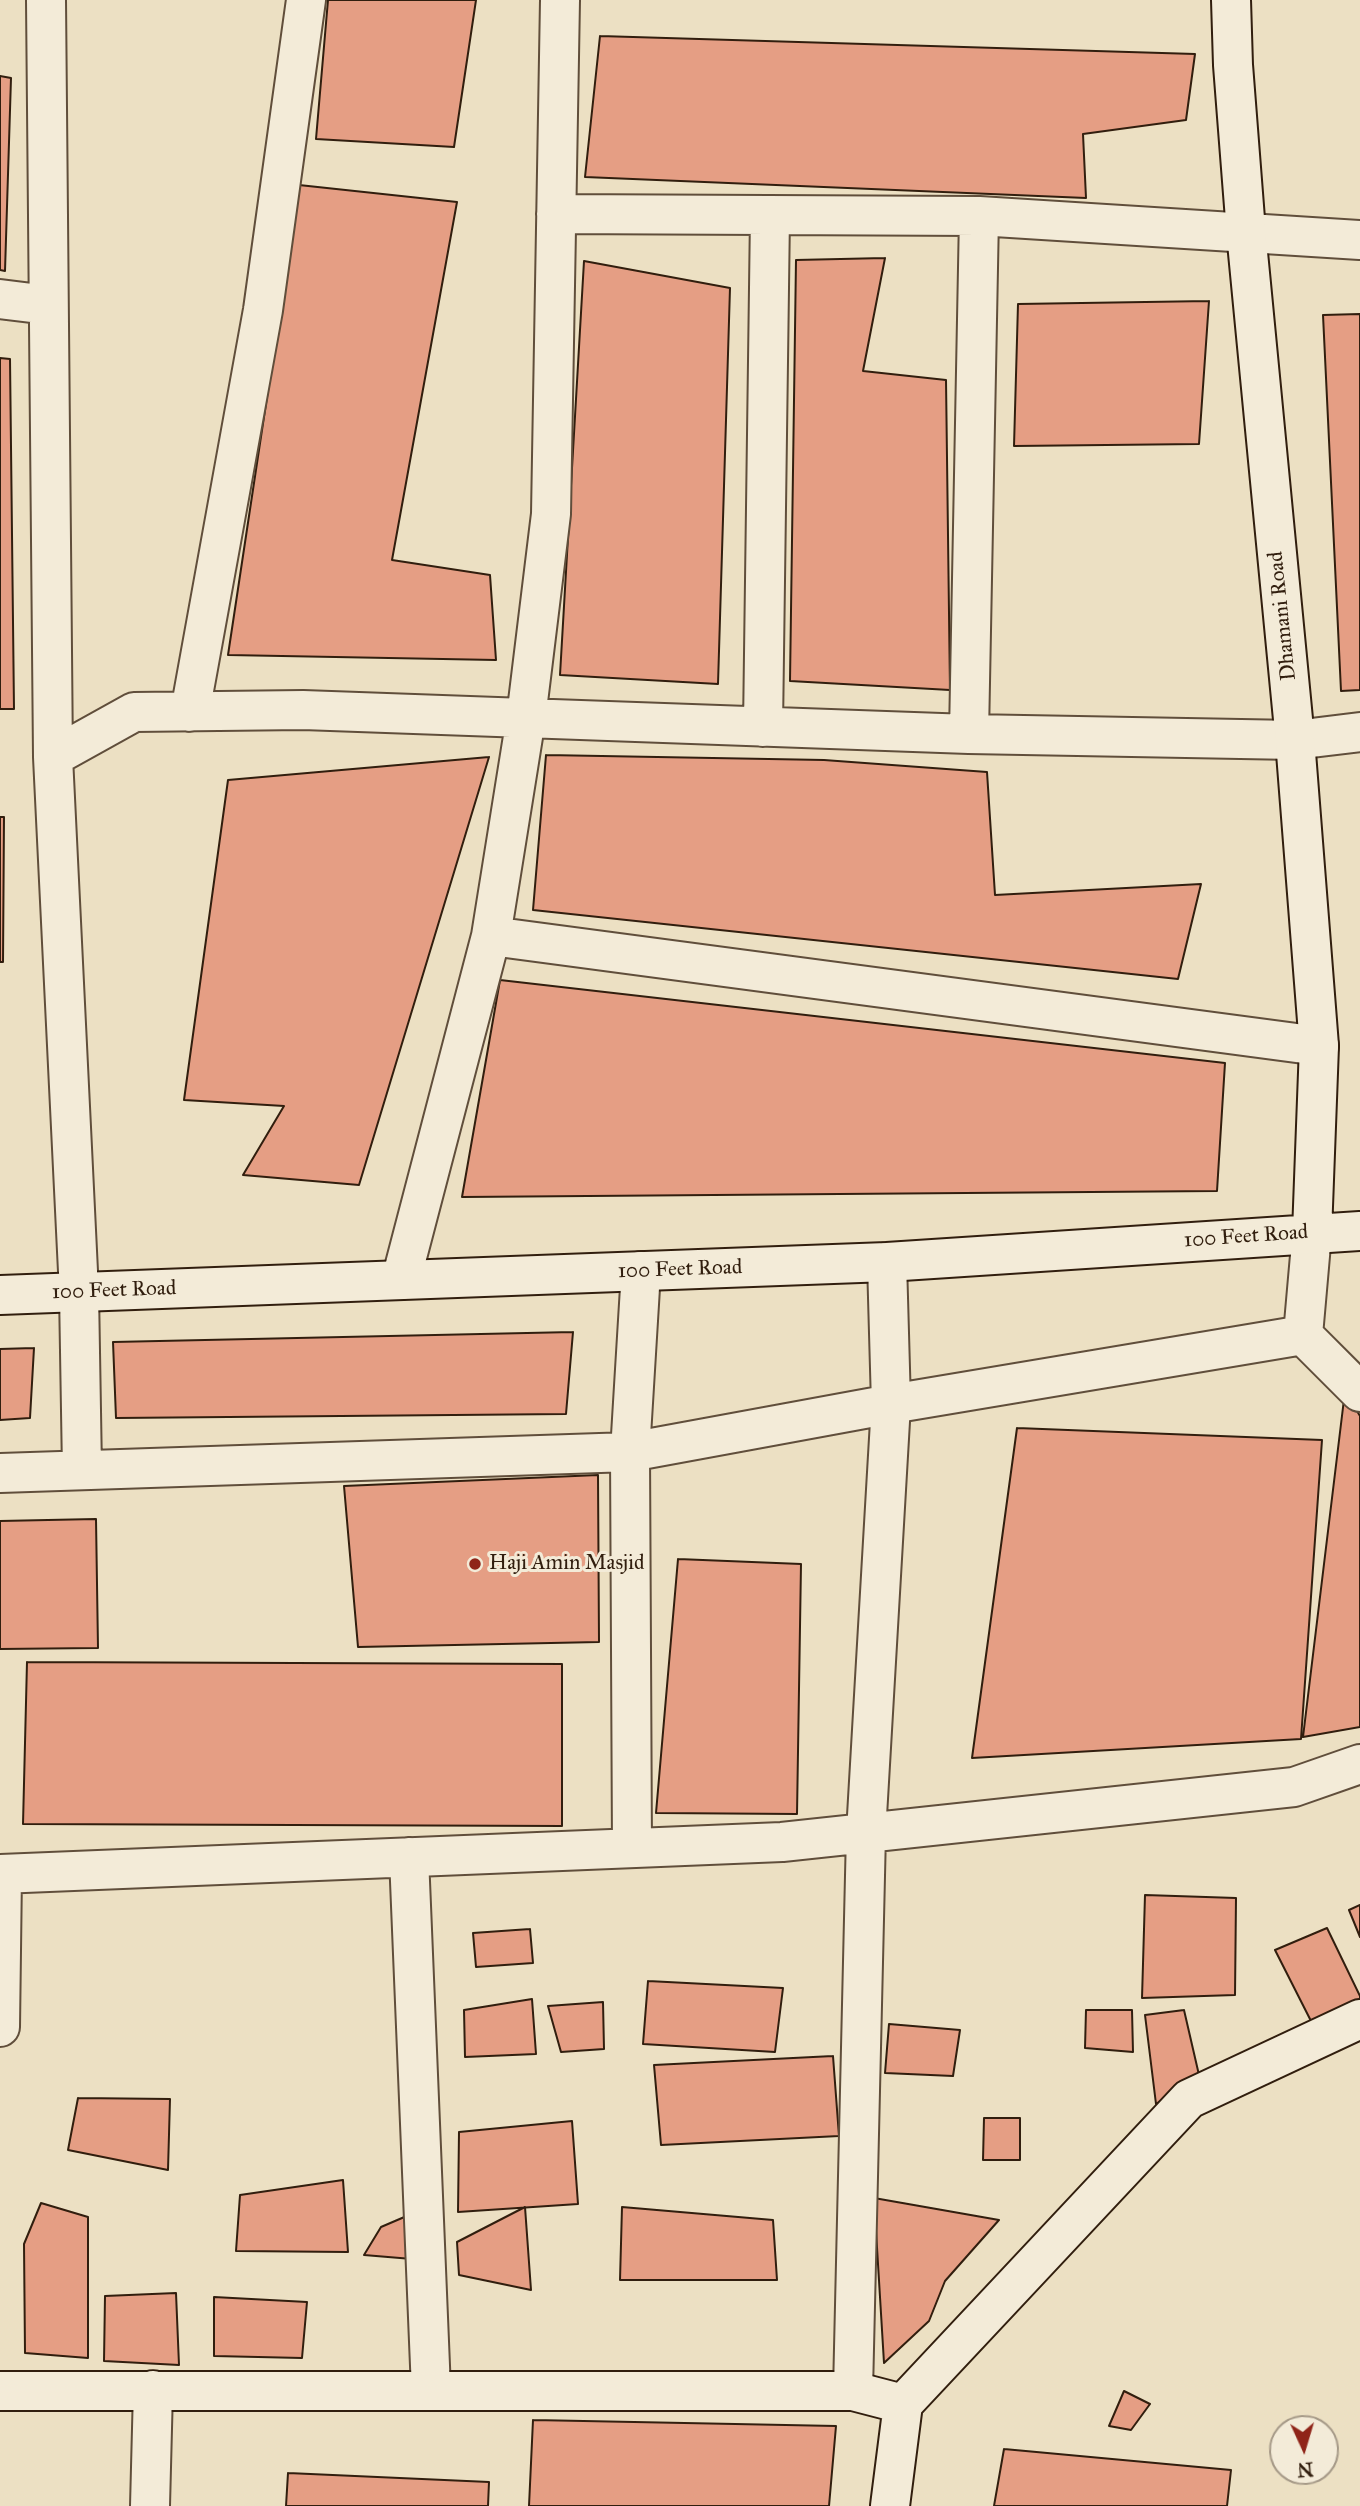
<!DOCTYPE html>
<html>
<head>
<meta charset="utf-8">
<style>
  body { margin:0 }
  #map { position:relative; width:1360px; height:2506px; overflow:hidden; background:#ece0c3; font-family:"IM FELL Great Primer",serif }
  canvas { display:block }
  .north { position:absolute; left:1269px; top:2415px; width:70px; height:70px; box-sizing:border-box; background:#f3ebd8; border:2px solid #a59987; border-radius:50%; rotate:176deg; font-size:19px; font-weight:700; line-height:28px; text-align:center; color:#311e0e }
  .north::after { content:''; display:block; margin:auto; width:24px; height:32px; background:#8f2418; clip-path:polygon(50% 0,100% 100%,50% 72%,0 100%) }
</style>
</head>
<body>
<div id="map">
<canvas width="1360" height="2506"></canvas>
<div class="north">N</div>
</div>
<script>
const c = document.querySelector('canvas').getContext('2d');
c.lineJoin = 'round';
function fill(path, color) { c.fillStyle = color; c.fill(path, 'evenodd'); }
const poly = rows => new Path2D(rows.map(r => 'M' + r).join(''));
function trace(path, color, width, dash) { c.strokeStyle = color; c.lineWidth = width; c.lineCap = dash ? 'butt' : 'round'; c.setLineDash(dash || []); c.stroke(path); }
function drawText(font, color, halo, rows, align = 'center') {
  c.font = font + ' "IM FELL Great Primer",serif'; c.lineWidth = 6; c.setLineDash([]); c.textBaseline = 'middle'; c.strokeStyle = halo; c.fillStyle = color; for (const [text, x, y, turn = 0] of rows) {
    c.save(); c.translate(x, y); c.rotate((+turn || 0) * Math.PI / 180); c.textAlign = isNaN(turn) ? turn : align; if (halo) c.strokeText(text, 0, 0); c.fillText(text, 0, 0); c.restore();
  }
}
const building = poly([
  [328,0,476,0,454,147,316,139,328,0],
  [600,36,1195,54,1186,120,1083,134,1086,198,585,177,600,36],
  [0,76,11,78,5,271,0,270,0,76],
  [299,185,457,202,392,560,490,575,496,660,228,655,299,185],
  [885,258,863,371,946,380,950,690,790,681,796,260,885,258],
  [584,261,730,288,718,684,560,675,584,261],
  [1209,301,1199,444,1014,446,1018,304,1209,301],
  [1360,314,1360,690,1341,691,1323,315,1360,314],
  [0,358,10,359,14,709,0,709,0,358],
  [546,755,824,760,987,772,995,895,1201,884,1178,979,533,910,546,755],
  [489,757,359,1185,243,1175,284,1106,184,1100,228,780,489,757],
  [0,817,4,817,3,962,0,962,0,817],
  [500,980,1225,1063,1217,1191,462,1197,500,980],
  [573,1332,566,1414,116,1418,113,1342,573,1332],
  [34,1348,30,1418,0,1420,0,1349,34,1348],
  [1345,1391,1360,1416,1360,1727,1303,1737,1345,1391],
  [1017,1428,1322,1440,1301,1739,972,1758,1017,1428],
  [598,1475,599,1642,358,1647,344,1486,598,1475],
  [96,1519,98,1648,0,1649,0,1521,96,1519],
  [678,1559,801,1564,797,1814,656,1813,678,1559],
  [27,1662,562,1664,562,1826,23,1824,27,1662],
  [1145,1895,1236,1898,1235,1995,1142,1998,1145,1895],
  [1360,1905,1360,1937,1349,1910,1360,1905],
  [1327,1928,1360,1996,1360,2001,1312,2023,1275,1950,1327,1928],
  [530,1929,533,1963,476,1967,473,1933,530,1929],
  [648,1981,783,1988,775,2052,643,2044,648,1981],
  [532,1999,536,2054,465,2057,464,2010,532,1999],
  [603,2002,604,2049,561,2052,548,2006,603,2002],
  [1086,2010,1132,2010,1133,2052,1085,2048,1086,2010],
  [1184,2010,1199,2075,1156,2104,1145,2015,1184,2010],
  [889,2024,960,2030,953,2076,885,2073,889,2024],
  [833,2056,839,2136,661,2145,654,2065,833,2056],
  [78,2098,170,2099,168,2170,68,2150,78,2098],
  [984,2118,1020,2118,1020,2160,983,2160,984,2118],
  [572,2121,578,2204,458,2212,459,2132,572,2121],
  [343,2180,348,2252,236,2251,240,2195,343,2180],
  [874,2198,999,2220,945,2281,929,2321,884,2363,874,2198],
  [41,2203,88,2217,88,2358,25,2353,24,2244,41,2203],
  [525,2207,531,2290,459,2275,457,2242,525,2207],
  [622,2207,773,2220,777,2280,620,2280,622,2207],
  [409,2215,412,2259,364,2255,381,2227,409,2215],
  [176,2293,179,2365,104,2361,105,2296,176,2293],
  [214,2297,307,2302,302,2358,214,2356,214,2297],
  [1124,2391,1150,2404,1131,2430,1109,2426,1124,2391],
  [533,2420,836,2426,829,2506,529,2506,533,2420],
  [1004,2449,1231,2470,1227,2506,994,2506,1004,2449],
  [288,2473,489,2482,488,2506,286,2506,288,2473]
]);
fill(building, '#e59e84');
trace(building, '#311e0e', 2);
const street = poly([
  [46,0,53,757],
  [556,214,979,216,1360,240],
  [0,299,48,305],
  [190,712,263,310,306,0],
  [763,727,770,215],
  [969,734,979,216],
  [491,936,526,718,551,514,560,0],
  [641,1271,630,1452,891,1404,887,1262],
  [401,1280,491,936,1319,1046],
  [1303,1335,1312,1233],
  [1303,1335,1360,1392],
  [82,1470,79,1292,53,757,134,712,303,710,969,734,1295,740,1360,732],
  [0,1473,630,1452,632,1848],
  [409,1857,431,2390],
  [0,1874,782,1842,1294,1787,1360,1764],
  [0,2027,2,1874],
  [853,2391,866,1833,891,1404,1303,1335],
  [150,2506,153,2390]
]);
const secondary = poly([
  [1231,0,1233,65,1246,232,1295,740,1319,1046,1312,1233],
  [0,1295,887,1262,1360,1231],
  [0,2391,853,2391,903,2404],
  [890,2506,903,2404,1189,2099,1360,2019]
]);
trace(street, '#604e3b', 42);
trace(secondary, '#311e0e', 42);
trace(street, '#f3ebd8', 38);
trace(secondary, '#f3ebd8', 38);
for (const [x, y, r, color] of [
  [475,1564,7,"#8f2418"]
]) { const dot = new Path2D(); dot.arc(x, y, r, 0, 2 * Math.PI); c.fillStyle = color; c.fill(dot); trace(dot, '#f3ebd8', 2.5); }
drawText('21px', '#311e0e', '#f3ebd8', [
  ["Dhamani Road",1283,616,-96],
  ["100 Feet Road",1246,1237,-4],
  ["100 Feet Road",680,1270,-2],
  ["100 Feet Road",114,1291,-2]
]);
drawText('21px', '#311e0e', '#f3ebd8', [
  ["Haji Amin Masjid",489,1564]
], 'left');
</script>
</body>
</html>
